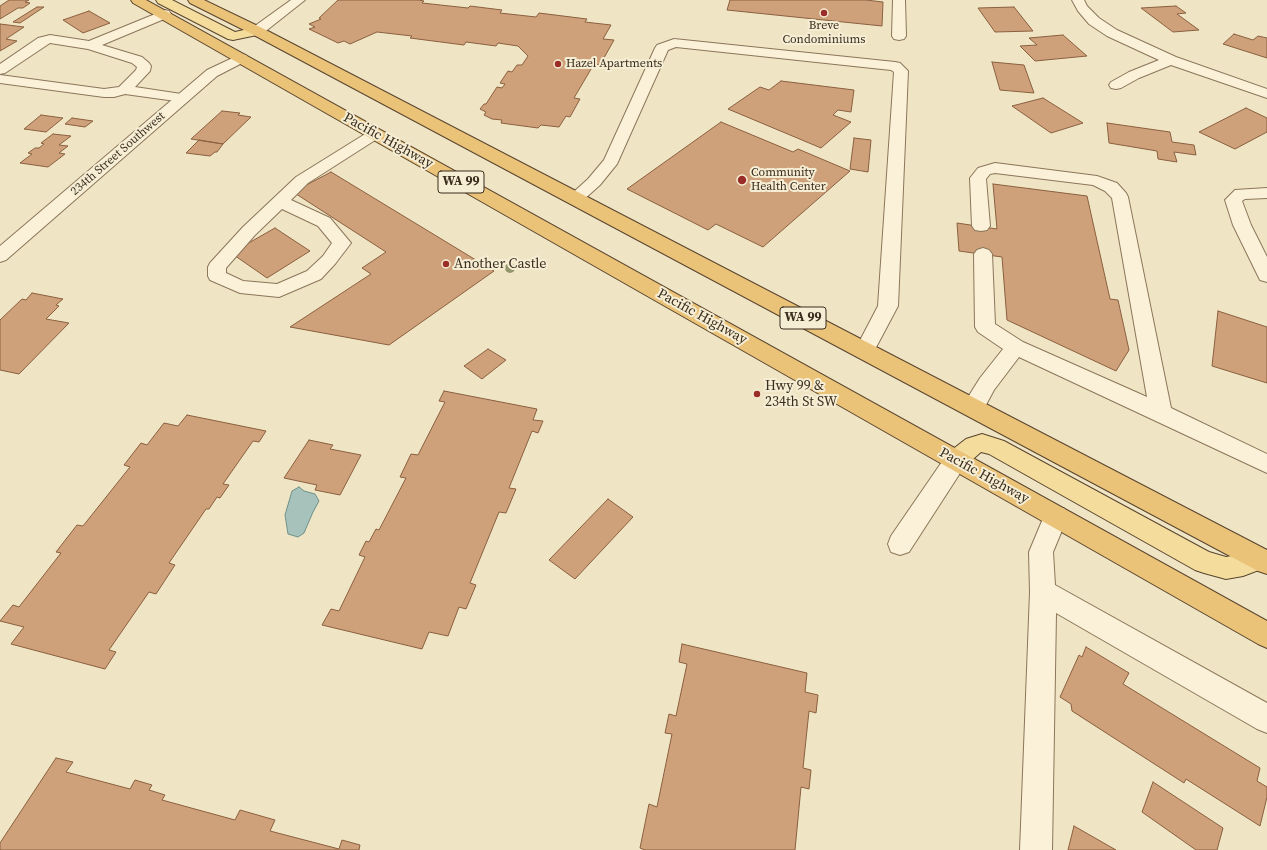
<!DOCTYPE html>
<html>
<head>
<meta charset="utf-8">
<style>
  body { margin:0 }
  canvas { display:block; background:#efe4c4 }
</style>
</head>
<body>
<canvas width="1267" height="850"></canvas>
<script>
const c = document.querySelector('canvas').getContext('2d');
c.lineJoin = 'round';
function fill(path, color) { c.fillStyle = color; c.fill(path, 'evenodd'); }
const poly = rows => new Path2D(rows.map(r => 'M' + r).join(''));
function trace(path, color, width, dash) { c.strokeStyle = color; c.lineWidth = width; c.lineCap = dash ? 'butt' : 'round'; c.setLineDash(dash || []); c.stroke(path); }
function drawText(font, color, halo, rows, align = 'center') {
  c.font = font + ' "Source Serif 4",serif'; c.lineWidth = 4; c.setLineDash([]); c.textBaseline = 'middle'; c.strokeStyle = halo; c.fillStyle = color; for (const [text, x, y, turn = 0] of rows) {
    c.save(); c.translate(x, y); c.rotate((+turn || 0) * Math.PI / 180); c.textAlign = isNaN(turn) ? turn : align; if (halo) c.strokeText(text, 0, 0); c.fillText(text, 0, 0); c.restore();
  }
}
const water = poly([
  [299,487,304,491,315,494,319,501,313,512,304,533,298,537,288,534,285,515,292,491,299,487]
]);
fill(water, '#a6c2bb');
trace(water, '#6d918a', 1);
const building = poly([
  [9,0,29,0,25,2,30,3,23,8,18,8,0,19,0,6,9,0],
  [338,0,419,0,424,1,422,3,468,8,470,6,502,10,500,13,536,17,539,13,587,19,585,22,611,25,603,39,614,40,600,65,594,64,574,98,580,99,570,117,566,116,559,127,541,125,538,128,501,123,502,120,492,119,484,115,486,112,480,109,484,104,486,104,497,87,502,88,505,84,500,83,508,71,512,72,517,65,522,65,528,56,518,46,498,43,496,46,466,42,464,45,410,38,412,36,377,32,350,44,344,41,338,43,309,29,315,27,309,24,321,19,319,18,338,0],
  [730,0,866,0,883,2,882,26,727,10,730,0],
  [1176,6,1186,13,1177,14,1199,30,1173,32,1141,8,1176,6],
  [37,7,44,7,20,23,13,22,37,7],
  [1014,7,1033,31,995,32,978,8,1014,7],
  [89,11,110,23,83,33,63,20,89,11],
  [0,24,24,27,6,39,17,41,0,51,0,24],
  [1234,34,1253,40,1258,36,1267,38,1267,58,1223,44,1234,34],
  [1063,35,1087,56,1035,61,1020,46,1037,45,1029,38,1063,35],
  [992,62,1024,65,1034,93,1000,90,992,62],
  [781,81,854,90,851,112,838,110,833,115,851,122,821,148,728,109,760,87,769,90,781,81],
  [1043,98,1083,123,1051,133,1012,106,1043,98],
  [1246,108,1267,118,1267,132,1235,149,1199,132,1246,108],
  [222,111,240,113,238,115,251,117,223,144,191,139,222,111],
  [41,115,63,118,46,132,24,129,41,115],
  [72,118,93,121,85,127,65,124,72,118],
  [721,122,793,152,798,149,850,171,763,247,716,224,708,230,627,189,721,122],
  [1107,123,1170,132,1172,142,1194,145,1196,155,1174,152,1177,162,1158,159,1157,151,1109,143,1107,123],
  [53,134,71,136,59,145,68,146,59,153,65,154,48,167,20,163,32,154,28,153,35,148,39,148,44,144,41,143,53,134],
  [854,138,871,140,868,172,850,169,854,138],
  [199,140,223,144,217,152,215,152,210,156,186,153,199,140],
  [331,172,494,271,389,345,290,327,371,274,362,268,386,252,293,192,331,172],
  [993,184,1087,196,1110,299,1118,300,1129,350,1116,371,1007,320,1002,257,959,251,957,223,997,229,993,184],
  [275,228,310,251,267,278,231,253,275,228],
  [32,293,63,299,56,305,59,306,46,319,69,323,19,374,0,370,0,320,22,299,26,300,32,293],
  [1218,311,1267,327,1267,383,1212,366,1218,311],
  [488,349,506,360,482,379,464,366,488,349],
  [444,391,537,409,533,420,543,421,538,433,532,431,509,488,516,489,506,513,499,512,470,583,476,585,466,609,459,607,448,636,429,632,422,649,322,625,331,609,339,611,365,557,359,555,366,541,369,542,376,529,379,530,406,478,400,477,411,454,418,455,445,402,439,401,444,391],
  [187,415,266,431,259,442,253,441,223,484,229,485,220,498,217,497,209,509,206,509,169,563,175,565,156,594,149,592,109,650,116,652,105,669,11,644,24,627,0,621,13,605,19,607,61,553,56,552,77,525,83,526,130,467,124,465,141,443,147,445,164,423,178,426,187,415],
  [309,440,333,445,330,449,361,455,340,495,315,490,317,485,284,478,309,440],
  [608,499,633,517,575,579,549,560,608,499],
  [682,644,807,673,805,692,818,695,816,713,809,711,803,768,811,770,809,789,801,787,795,850,645,850,640,848,649,804,657,807,672,734,665,733,669,714,676,716,687,664,679,662,682,644],
  [1086,647,1129,673,1123,684,1260,768,1257,781,1267,787,1267,797,1260,826,1186,779,1184,783,1072,711,1071,704,1060,697,1079,655,1082,657,1086,647],
  [56,758,73,762,66,772,130,789,135,780,152,785,149,790,165,795,162,800,235,820,240,810,275,820,270,831,339,849,342,840,360,845,359,850,0,850,0,843,56,758],
  [1153,782,1223,828,1217,850,1196,850,1142,812,1153,782],
  [1074,826,1116,850,1068,850,1074,826]
]);
fill(building, '#cea17a');
trace(building, '#8a603f', 1);
const service = poly([
  [893,0,905,0,906,36,904,39,899,40,894,39,892,36,893,0],
  [165,10,169,11,171,14,169,17,102,45,142,57,149,63,151,66,150,71,135,87,188,95,190,98,188,101,183,102,125,94,114,97,104,97,0,83,0,75,104,89,119,87,136,70,137,67,132,63,88,49,50,43,5,73,0,74,0,64,38,38,50,35,89,41,165,10],
  [674,39,895,62,900,63,908,71,898,306,872,355,865,357,858,355,855,350,878,306,894,72,891,70,676,47,668,50,617,164,600,185,581,202,575,203,569,202,567,198,588,179,604,160,655,48,657,45,674,39],
  [375,129,380,131,383,134,380,137,308,183,291,200,330,218,351,243,335,264,321,279,279,297,240,293,210,280,208,276,208,267,210,263,243,227,296,177,370,131,375,129],
  [282,209,318,226,332,243,323,256,307,271,277,284,243,281,226,273,226,268,255,235,282,209],
  [995,163,1097,176,1117,183,1126,193,1128,197,1171,408,1267,454,1267,473,1019,357,994,390,981,414,973,416,965,414,962,408,965,402,980,378,1003,349,978,332,975,327,974,254,977,250,983,248,989,250,992,254,995,324,1023,342,1147,397,1112,198,1105,191,1093,185,995,173,990,174,986,179,990,226,987,230,981,231,975,230,972,226,970,178,978,168,995,163],
  [1267,188,1267,198,1245,199,1242,201,1251,225,1267,257,1267,282,1260,280,1258,276,1233,225,1225,200,1235,190,1267,188],
  [956,451,964,453,967,460,964,467,909,552,900,555,891,552,888,544,891,536,948,453,956,451],
  [1056,506,1065,509,1068,516,1053,552,1055,585,1267,703,1267,733,1257,729,1056,613,1052,850,1020,850,1030,592,1029,552,1047,509,1056,506]
]);
const minor = poly([
  [1072,0,1084,0,1087,6,1099,18,1117,30,1176,57,1267,89,1267,98,1171,65,1139,78,1121,88,1116,89,1111,88,1109,85,1111,82,1129,72,1159,60,1107,36,1089,24,1078,11,1072,0]
]);
const tertiary = poly([
  [291,0,305,0,262,34,252,34,250,31,252,28,291,0],
  [241,54,246,55,248,58,246,61,217,76,6,260,0,262,0,246,207,70,241,54]
]);
const primary = poly([
  [156,0,172,0,235,32,257,27,262,28,264,31,262,34,257,35,233,40,228,39,158,3,156,0],
  [982,434,1004,441,1209,552,1226,557,1243,554,1259,548,1267,551,1267,567,1243,576,1226,579,1204,573,1195,570,989,454,981,452,964,467,956,469,948,467,945,460,948,453,966,439,982,434]
]);
const trunk = poly([
  [131,0,146,0,1267,621,1267,648,1258,644,133,3,131,0],
  [188,0,204,0,262,28,1267,550,1267,574,1258,571,252,34,190,3,188,0]
]);
trace(service, '#8b765a', 2);
trace(minor, '#8b765a', 2);
trace(tertiary, '#8b765a', 2);
trace(primary, '#58442e', 2);
trace(trunk, '#58442e', 2);
fill(service, '#faf1d8');
fill(minor, '#faf1d8');
fill(tertiary, '#faf1d8');
fill(primary, '#f3dc9c');
fill(trunk, '#eac278');
c.fillStyle = '#93966d';
for (const [x, y] of [
  [510,268]
]) { c.beginPath(); c.arc(x, y, 5, 0, 2 * Math.PI); c.fill(); }
for (const [x, y, r, color] of [
  [824,13,4,"#9b2d29"],
  [558,64,4,"#9b2d29"],
  [742,180,5,"#9b2d29"],
  [446,264,4,"#9b2d29"],
  [757,394,4,"#9b2d29"]
]) { const dot = new Path2D(); dot.arc(x, y, r, 0, 2 * Math.PI); c.fillStyle = color; c.fill(dot); trace(dot, '#f6eed4', 1.5); }
drawText('12px', '#3a2d1e', '#f6eed4', [
  ["Breve",824,26,"center"],
  ["Condominiums",824,40,"center"],
  ["Hazel Apartments",566,64],
  ["Community",751,173],
  ["Health Center",751,187]
], 'left');
drawText('12px', '#3a2d1e', '#f6eed4', [
  ["234th Street Southwest",118,154,-41]
]);
for (const [x, y, w] of [
  [461,182,46],
  [803,318,46]
]) { const box = new Path2D(); box.roundRect(x - w / 2, y - 11, w, 22, 3); c.fillStyle = '#f6eed4'; c.fill(box); trace(box, '#3a2d1e', 1); }
drawText('bold 13px', '#3a2d1e', null, [
  ["WA 99",461,182],
  ["WA 99",803,318]
]);
drawText('14px', '#3a2d1e', '#f6eed4', [
  ["Pacific Highway",388,141,29],
  ["Pacific Highway",702,317,29],
  ["Pacific Highway",984,476,29]
]);
drawText('14px', '#3a2d1e', '#f6eed4', [
  ["Another Castle",454,264],
  ["Hwy 99 &",765,386],
  ["234th St SW",765,402]
], 'left');
</script>
</body>
</html>
